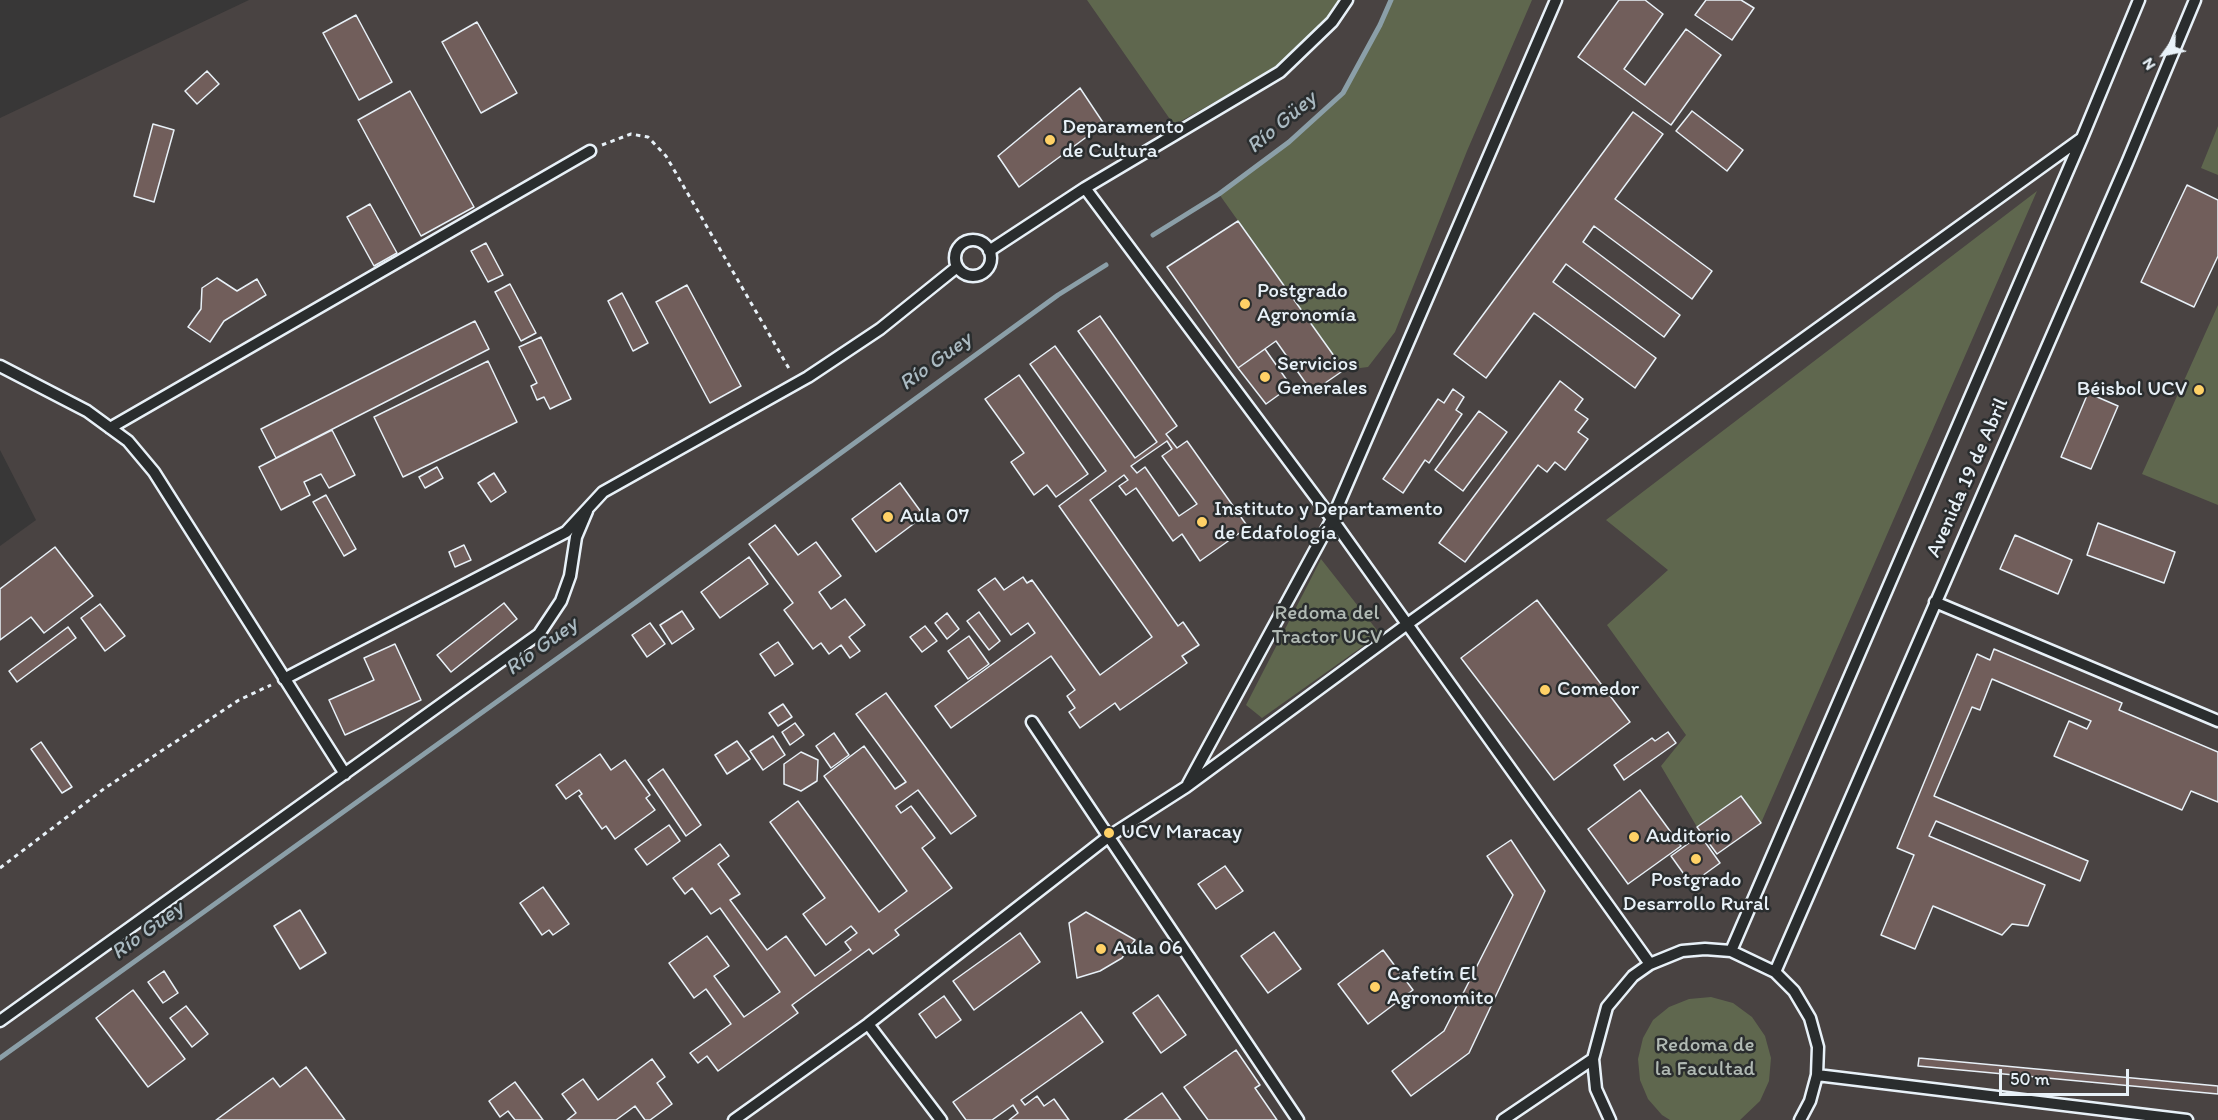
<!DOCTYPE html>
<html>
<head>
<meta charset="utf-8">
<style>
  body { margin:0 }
  #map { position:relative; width:2218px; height:1120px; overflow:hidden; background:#383737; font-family:Itim,sans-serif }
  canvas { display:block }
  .north { position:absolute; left:2134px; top:24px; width:60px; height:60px; -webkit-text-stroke:4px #2a2d2e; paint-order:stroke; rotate:237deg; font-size:16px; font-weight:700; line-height:24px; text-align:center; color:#e8f1f8 }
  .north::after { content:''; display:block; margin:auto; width:21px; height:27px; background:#e8f1f8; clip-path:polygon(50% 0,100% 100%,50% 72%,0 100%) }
  .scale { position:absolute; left:1999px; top:1069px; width:130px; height:27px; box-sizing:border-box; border:3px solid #e8f1f8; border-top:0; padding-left:8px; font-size:18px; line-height:21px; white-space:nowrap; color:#e8f1f8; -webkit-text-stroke:4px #2a2d2e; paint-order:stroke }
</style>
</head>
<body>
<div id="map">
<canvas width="2218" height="1120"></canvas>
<div class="north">N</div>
<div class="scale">50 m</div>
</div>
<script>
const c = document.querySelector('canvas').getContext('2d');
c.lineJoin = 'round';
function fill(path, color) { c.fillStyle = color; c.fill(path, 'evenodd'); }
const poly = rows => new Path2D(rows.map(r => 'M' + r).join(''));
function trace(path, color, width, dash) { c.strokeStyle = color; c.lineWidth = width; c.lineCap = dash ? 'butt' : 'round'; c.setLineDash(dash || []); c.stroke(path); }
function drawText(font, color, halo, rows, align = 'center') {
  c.font = font + ' Itim,sans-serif'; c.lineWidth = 5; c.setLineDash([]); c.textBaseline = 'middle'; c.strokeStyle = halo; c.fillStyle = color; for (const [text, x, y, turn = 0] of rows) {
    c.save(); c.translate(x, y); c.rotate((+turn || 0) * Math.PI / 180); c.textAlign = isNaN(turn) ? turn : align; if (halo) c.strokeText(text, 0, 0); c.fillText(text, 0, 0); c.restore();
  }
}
fill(poly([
  [249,0,2218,0,2218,1120,0,1120,0,546,36,520,0,450,0,118]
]), '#494342');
fill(poly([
  [1087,0,1339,0,1328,16,1277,67,1174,125],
  [1391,0,1532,0,1467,151,1395,332,1368,367,1344,370,1219,194,1288,142,1343,93,1380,25],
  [2218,126,2218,175,2201,168],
  [2037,191,1761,823,1741,796,1697,827,1661,766,1686,735,1607,625,1668,570,1606,520],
  [2218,305,2218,505,2142,474],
  [1321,559,1380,634,1262,718,1246,705],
  [1711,997,1733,1003,1752,1017,1765,1036,1771,1058,1769,1081,1760,1101,1740,1120,1670,1120,1662,1115,1648,1099,1640,1080,1638,1059,1643,1038,1653,1020,1669,1007,1689,999]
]), '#5f674e');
trace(poly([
  [1153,235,1219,194,1289,142,1343,93,1380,25,1391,0],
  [0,1058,636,602,1058,295,1106,265]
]), '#8b9fa8', 5);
const building = poly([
  [1619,0,1645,0,1663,14,1624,69,1645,85,1686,29,1721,55,1671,125,1578,57,1619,0],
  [1706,0,1741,0,1754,8,1732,40,1695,15,1706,0],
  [356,15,392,82,359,100,323,33,356,15],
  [477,22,517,93,481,113,442,42,477,22],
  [207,71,219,84,197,104,185,91,207,71],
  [1080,88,1104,124,1019,187,998,156,1080,88],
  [410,91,474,207,421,236,358,120,410,91],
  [1692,111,1743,150,1727,171,1676,131,1692,111],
  [1633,112,1663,134,1615,199,1712,271,1692,299,1594,226,1583,242,1680,315,1664,337,1566,264,1553,282,1656,358,1635,388,1534,313,1486,378,1454,354,1633,112],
  [153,124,174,130,154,202,134,196,153,124],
  [2187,185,2218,200,2218,256,2194,307,2141,282,2187,185],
  [370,204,397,253,374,266,347,217,370,204],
  [1238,221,1344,370,1312,392,1276,341,1238,368,1167,267,1238,221],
  [486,243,503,275,488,282,471,251,486,243],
  [217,278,237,291,257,279,266,295,224,321,210,342,188,327,201,309,202,288,217,278],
  [510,284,536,333,521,341,495,292,510,284],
  [687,285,741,386,710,403,656,302,687,285],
  [622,293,648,343,633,351,608,301,622,293],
  [1100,316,1177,426,1166,434,1177,448,1187,441,1248,527,1200,561,1182,534,1173,541,1136,488,1126,495,1119,486,1128,480,1124,475,1090,500,1178,626,1183,622,1199,645,1182,656,1187,663,1120,710,1115,703,1080,728,1069,712,1075,708,1067,696,1075,690,1051,656,951,728,935,706,1035,633,1028,623,1011,635,978,590,995,578,1004,590,1023,577,1027,583,1032,580,1100,675,1152,637,1059,506,1106,471,1030,364,1055,346,1135,458,1157,442,1078,331,1100,316],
  [1167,441,1172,449,1162,456,1197,504,1179,516,1145,467,1137,473,1131,466,1167,441],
  [475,321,489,349,276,458,261,429,475,321],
  [541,337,571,399,550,409,544,397,537,400,531,386,537,383,519,347,541,337],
  [1265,349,1291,386,1266,404,1238,368,1265,349],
  [488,361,517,422,403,477,374,417,488,361],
  [1019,375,1088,474,1056,497,1047,485,1034,495,1011,462,1024,453,985,399,1019,375],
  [1560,381,1583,399,1575,410,1588,419,1578,432,1588,439,1565,470,1555,462,1547,472,1538,465,1465,562,1439,543,1560,381],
  [1453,389,1464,397,1456,410,1462,414,1429,463,1425,460,1403,493,1383,479,1438,399,1444,403,1453,389],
  [2088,393,2118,406,2091,469,2061,457,2088,393],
  [1479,411,1507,432,1463,491,1435,470,1479,411],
  [332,430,355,475,329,488,321,474,304,482,310,495,281,510,259,467,332,430],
  [437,467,443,478,425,488,419,477,437,467],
  [494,473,506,492,491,502,478,483,494,473],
  [900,483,924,516,876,552,852,519,900,483],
  [326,495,356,549,344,556,313,502,326,495],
  [2098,523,2175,552,2164,583,2087,555,2098,523],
  [775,525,798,555,816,542,841,576,819,592,831,609,845,599,865,625,849,637,860,651,850,658,841,645,829,654,821,643,813,649,784,610,793,603,749,544,775,525],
  [2015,535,2072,560,2058,594,2000,569,2015,535],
  [464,545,471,560,455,567,449,552,464,545],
  [55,547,93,596,44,633,31,617,0,640,0,589,55,547],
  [749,557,768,584,720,618,701,592,749,557],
  [1537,600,1630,722,1554,780,1461,658,1537,600],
  [504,603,517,619,451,672,437,655,504,603],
  [100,604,125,636,105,651,81,618,100,604],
  [682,611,694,629,672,644,660,625,682,611],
  [979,612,1000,641,989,650,967,621,979,612],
  [947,613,959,629,947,639,935,623,947,613],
  [650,623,665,644,647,657,632,635,650,623],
  [925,626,937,641,922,652,910,637,925,626],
  [68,627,76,638,17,682,9,671,68,627],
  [969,636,989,664,968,679,948,651,969,636],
  [778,642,793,664,775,676,760,654,778,642],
  [395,644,421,700,345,735,329,700,374,680,364,658,395,644],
  [1994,649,2122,703,2119,710,2218,752,2218,802,2191,791,2182,810,2054,756,2069,721,2087,729,2091,721,1992,679,1980,710,1972,707,1934,796,2088,861,2080,881,1936,821,1929,836,2045,885,2028,926,2012,924,2002,935,1933,906,1915,949,1881,935,1914,855,1897,848,1977,654,1990,660,1994,649],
  [886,693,976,816,951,834,918,790,896,806,901,813,911,806,935,838,922,848,952,888,895,930,899,935,873,954,869,949,792,1005,798,1013,718,1071,707,1056,698,1063,690,1053,731,1024,706,989,694,998,669,963,707,936,729,966,714,976,744,1017,780,992,720,908,711,914,692,888,685,894,673,878,720,844,729,856,718,864,740,894,730,900,767,950,786,936,815,976,851,950,845,942,857,933,851,926,826,945,803,914,825,898,770,822,798,801,879,912,907,891,824,776,864,746,895,789,906,782,856,714,886,693],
  [783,704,792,717,778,726,769,713,783,704],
  [795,723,804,735,790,745,782,732,795,723],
  [1668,732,1676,743,1624,780,1614,765,1652,738,1655,741,1668,732],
  [834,733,849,755,831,768,816,746,834,733],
  [773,736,785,755,763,770,750,751,773,736],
  [737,741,750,759,727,774,715,755,737,741],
  [41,742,72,787,62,793,31,749,41,742],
  [801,752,818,760,817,781,801,791,784,784,784,764,801,752],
  [600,754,611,770,625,760,650,795,646,798,655,810,615,839,606,826,602,829,579,796,582,794,579,790,566,799,556,785,600,754],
  [663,769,701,825,686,836,648,780,663,769],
  [1640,790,1681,846,1628,884,1588,829,1640,790],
  [1741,796,1761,823,1717,854,1697,827,1741,796],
  [669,825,680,841,647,865,635,849,669,825],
  [1700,835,1720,863,1691,884,1671,856,1700,835],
  [1511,840,1545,891,1469,1053,1411,1096,1392,1071,1444,1031,1513,895,1487,856,1511,840],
  [1225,866,1243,891,1216,909,1198,884,1225,866],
  [543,887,569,924,553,935,549,930,542,935,520,903,543,887],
  [300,910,326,953,300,969,274,926,300,910],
  [1086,912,1135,940,1122,958,1100,971,1077,978,1069,923,1086,912],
  [1274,932,1301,969,1268,993,1241,956,1274,932],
  [1020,933,1040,962,974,1010,953,981,1020,933],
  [1383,950,1413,990,1368,1024,1338,984,1383,950],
  [164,971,178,993,163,1003,148,982,164,971],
  [133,990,185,1059,148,1087,96,1018,133,990],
  [1158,995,1186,1035,1161,1053,1133,1013,1158,995],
  [944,996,961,1020,936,1038,919,1014,944,996],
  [186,1006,208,1034,192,1047,170,1018,186,1006],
  [1081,1012,1103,1042,1021,1100,1025,1105,1037,1096,1044,1106,1054,1099,1069,1120,1009,1120,1018,1113,1013,1105,992,1120,966,1120,953,1102,1081,1012],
  [1236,1050,1260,1085,1255,1088,1277,1120,1208,1120,1184,1087,1236,1050],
  [1919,1058,2218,1086,2218,1094,1918,1066,1919,1058],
  [652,1059,665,1077,657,1083,672,1104,650,1120,645,1120,635,1106,616,1120,567,1120,576,1113,562,1094,583,1079,598,1100,652,1059],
  [306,1067,345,1120,216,1120,273,1078,280,1087,306,1067],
  [515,1082,543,1120,515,1120,508,1111,500,1117,489,1101,515,1082],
  [1162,1093,1181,1120,1124,1120,1162,1093]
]);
fill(building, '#715e5b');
trace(building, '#e8f1f8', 1.5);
const service = poly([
  [1085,188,1332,519,1650,964],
  '955 258a18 18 0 1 1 36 0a18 18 0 1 1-36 0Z',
  [989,251,1085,188,1280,72,1332,22,1347,0],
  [0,366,87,411,128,441,154,472,345,774],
  [110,428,590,151],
  [1935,602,2218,721],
  [284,679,566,532,603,492,808,377,880,329,957,267],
  [1032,722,1298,1120],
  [1188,784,1332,519,1556,0],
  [1731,951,2082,138,2139,0],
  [1775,972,2127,163,2195,0],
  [0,1021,539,634,561,601,570,576,576,537,587,511],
  [868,1024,941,1120],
  [1817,1075,2187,1120],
  [734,1120,868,1024,1108,837,1186,787,1406,625,2082,138],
  [1503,1120,1593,1059],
  [1610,1120,1596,1089,1593,1059,1607,1007,1633,976,1650,964,1682,951,1705,949,1731,951,1775,972,1794,991,1810,1018,1818,1047,1817,1075,1810,1101,1800,1120]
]);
trace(service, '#e8f1f8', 15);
trace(poly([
  [602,145,631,134,648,137,666,156,791,372],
  [0,868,105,788,239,700,271,685]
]), '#e8f1f8', 3, [4.5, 4.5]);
trace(service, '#2a2d2e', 10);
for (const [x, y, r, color] of [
  [1050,140,6,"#ffd166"],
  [1245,304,6,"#ffd166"],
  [1265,377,6,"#ffd166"],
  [2199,390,6,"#ffd166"],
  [888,517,6,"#ffd166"],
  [1202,522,6,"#ffd166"],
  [1545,690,6,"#ffd166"],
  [1109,833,6,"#ffd166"],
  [1634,837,6,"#ffd166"],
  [1696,859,6,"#ffd166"],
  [1101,949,6,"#ffd166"],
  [1375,987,6,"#ffd166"]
]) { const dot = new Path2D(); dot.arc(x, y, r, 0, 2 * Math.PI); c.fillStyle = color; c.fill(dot); trace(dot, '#2a2d2e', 2); }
drawText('21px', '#e8f1f8', '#2a2d2e', [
  ["Deparamento",1062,128],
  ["de Cultura",1062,152],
  ["Postgrado",1257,292],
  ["Agronomía",1257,316],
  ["Servicios",1277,365],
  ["Generales",1277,389],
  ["Béisbol UCV",2187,390,"right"],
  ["Instituto y Departamento",1214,510],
  ["de Edafología",1214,534],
  ["Aula 07",900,517],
  ["Comedor",1557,690],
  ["UCV Maracay",1121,833],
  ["Auditorio",1646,837],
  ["Postgrado",1696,881,"center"],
  ["Desarrollo Rural",1696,905,"center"],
  ["Aula 06",1113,949],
  ["Cafetín El",1387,975],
  ["Agronomito",1387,999]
], 'left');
drawText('21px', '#e8f1f8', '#2a2d2e', [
  ["Avenida 19 de Abril",1968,478,-66]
]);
drawText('21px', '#b1bab4', '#2a2d2e', [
  ["Redoma del",1327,614],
  ["Tractor UCV",1327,638],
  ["Redoma de",1705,1046],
  ["la Facultad",1705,1070]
]);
drawText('italic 22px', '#aabac2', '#2a2d2e', [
  ["Río Güey",1282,123,-40],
  ["Río Guey",936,362,-36],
  ["Río Guey",542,647,-36],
  ["Río Guey",148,931,-36]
]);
</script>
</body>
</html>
